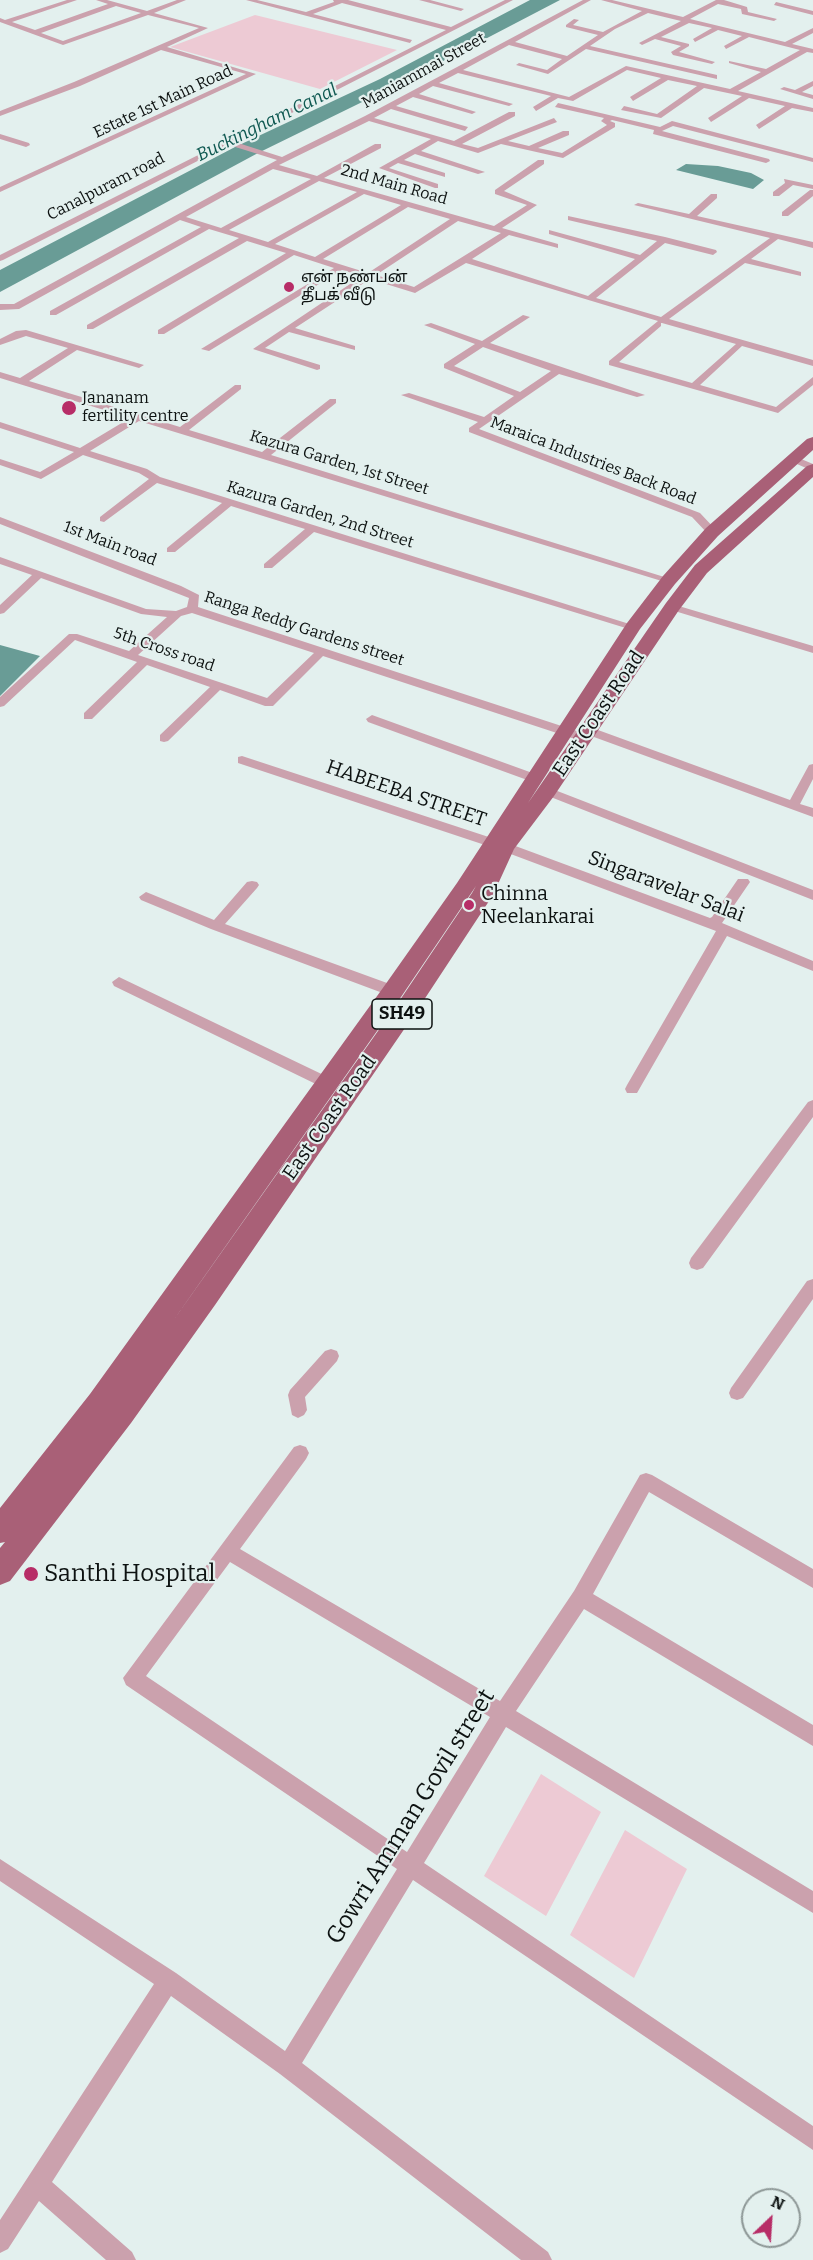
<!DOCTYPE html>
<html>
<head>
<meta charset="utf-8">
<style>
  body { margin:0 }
  #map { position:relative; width:813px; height:2260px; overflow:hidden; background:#e3f0ee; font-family:Bitter,serif }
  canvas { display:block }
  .north { position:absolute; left:741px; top:2188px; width:60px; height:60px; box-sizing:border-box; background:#e3f0ee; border:2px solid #8d9796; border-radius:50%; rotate:25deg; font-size:16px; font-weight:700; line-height:24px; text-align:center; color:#0d1211 }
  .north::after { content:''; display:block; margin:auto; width:21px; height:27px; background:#b72d67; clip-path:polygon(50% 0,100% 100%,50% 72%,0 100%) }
</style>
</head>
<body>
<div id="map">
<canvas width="813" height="2260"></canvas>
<div class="north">N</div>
</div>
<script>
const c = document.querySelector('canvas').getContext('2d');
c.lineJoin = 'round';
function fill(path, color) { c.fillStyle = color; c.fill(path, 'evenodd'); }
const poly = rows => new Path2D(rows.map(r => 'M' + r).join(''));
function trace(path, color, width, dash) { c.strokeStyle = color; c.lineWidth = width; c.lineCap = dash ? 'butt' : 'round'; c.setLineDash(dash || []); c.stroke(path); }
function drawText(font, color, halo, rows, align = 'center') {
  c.font = font + ' Bitter,"Noto Sans Tamil",serif'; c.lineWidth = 4.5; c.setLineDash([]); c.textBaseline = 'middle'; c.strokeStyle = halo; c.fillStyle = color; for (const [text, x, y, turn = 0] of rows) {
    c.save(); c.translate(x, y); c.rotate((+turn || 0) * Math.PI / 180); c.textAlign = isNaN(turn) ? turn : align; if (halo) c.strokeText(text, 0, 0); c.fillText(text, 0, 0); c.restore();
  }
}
fill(poly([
  [255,15,397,50,320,89,170,47],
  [541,1774,601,1812,546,1916,484,1876],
  [625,1830,687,1869,634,1978,570,1935]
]), '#edcad4');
fill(poly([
  [530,0,560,0,399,84,258,153,0,292,0,270,235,147,380,79],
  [686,164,718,166,751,173,764,180,753,189,676,170],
  [0,645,40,656,0,696]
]), '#699c96');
fill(poly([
  [67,0,77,0,12,22,35,30,108,4,96,0,107,0,147,11,177,0,186,0,154,13,208,28,167,47,256,74,0,192,0,187,246,74,161,50,80,86,0,116,0,111,74,82,199,28,148,15,63,45,0,22,0,18,5,20,67,0],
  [116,6,141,13,63,41,41,33,116,6],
  [246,0,257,0,306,12,334,2,333,0,348,0,451,27,505,0,513,0,235,142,282,157,365,116,583,0,591,0,515,42,567,56,598,35,566,27,566,25,574,19,579,20,573,25,603,32,642,11,601,0,612,0,683,17,716,0,724,0,747,7,748,12,777,19,774,21,742,14,741,9,718,4,690,19,785,42,813,28,813,33,792,44,813,49,813,53,807,52,738,91,813,108,813,112,792,108,759,129,756,125,785,106,749,98,711,122,708,118,742,96,704,88,661,118,621,110,624,106,657,114,697,86,668,80,633,101,630,97,661,78,627,70,573,101,558,98,536,111,533,107,551,96,458,73,439,83,513,104,509,106,433,86,419,94,476,112,472,114,413,97,396,106,468,127,465,131,391,109,374,118,454,141,509,112,515,112,515,116,462,144,478,148,554,118,557,122,508,141,529,146,563,131,569,131,569,135,538,148,562,153,607,125,601,121,604,118,555,107,558,103,660,127,672,121,813,158,813,162,673,126,662,131,769,159,770,161,766,163,653,134,654,130,612,120,610,121,615,123,615,127,563,158,501,144,478,153,438,141,421,151,485,172,478,174,415,154,404,160,445,173,445,177,398,163,389,168,438,184,438,188,435,188,379,168,431,139,369,121,279,165,317,176,375,144,381,144,381,148,324,178,494,226,527,205,495,194,495,190,538,160,544,160,544,164,504,191,537,205,502,228,558,244,558,248,509,235,472,259,588,296,635,259,549,234,549,230,640,255,657,241,568,220,568,216,665,237,716,250,717,252,713,255,665,243,596,298,661,317,770,238,634,205,638,203,689,214,711,194,717,194,717,198,697,216,813,242,813,248,778,239,751,259,801,272,801,276,745,263,669,319,813,360,813,366,742,346,700,385,776,407,813,377,813,385,778,413,609,365,609,361,658,321,466,263,415,293,370,279,295,328,355,346,355,350,289,332,265,348,320,365,320,369,317,370,253,349,362,276,342,270,209,351,201,349,334,268,294,255,164,334,158,334,158,330,286,253,247,241,93,329,87,329,87,325,239,238,209,229,56,315,50,315,50,311,201,227,180,220,19,309,0,310,0,304,14,304,277,160,229,145,3,260,0,261,0,255,446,30,342,3,313,14,412,40,410,43,246,0],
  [648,13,681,21,639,43,642,45,655,39,681,46,671,52,673,55,712,64,715,62,679,52,689,46,689,44,661,37,689,23,712,28,693,39,695,42,718,30,742,36,724,46,726,49,749,37,800,50,766,69,729,61,729,63,761,72,730,89,626,66,569,97,463,70,509,45,562,59,547,70,519,63,516,65,548,74,586,49,717,79,717,75,590,46,615,29,648,13],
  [273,169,311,179,221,228,186,217,273,169],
  [319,181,357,192,268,242,229,230,319,181],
  [364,194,401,205,315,257,275,244,364,194],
  [408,207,450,219,368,273,323,259,408,207],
  [458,221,501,233,414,287,376,275,458,221],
  [661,323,662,323,736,344,692,383,619,362,661,326,661,323],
  [419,0,430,0,464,9,461,11,419,0],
  [776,2,813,11,813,15,774,5,776,2],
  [813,81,813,86,802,92,813,95,813,99,780,89,784,87,795,90,813,81],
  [0,134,29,143,30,145,26,147,0,139,0,134],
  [784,179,813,185,813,189,793,185,779,196,773,196,773,192,785,183,784,179],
  [810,190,813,190,813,196,788,216,782,216,782,212,810,190],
  [523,315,530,317,490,343,645,395,637,397,559,374,479,429,700,513,716,530,716,534,708,534,692,517,469,432,469,428,478,422,401,395,409,393,484,417,514,396,444,368,444,364,475,344,424,325,431,323,482,341,523,315],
  [483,347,551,371,520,392,454,366,483,347],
  [26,330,144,365,139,368,77,350,29,381,180,427,235,385,241,385,241,389,189,430,262,452,330,399,336,399,336,403,271,455,674,580,673,582,665,582,139,421,90,451,147,469,160,477,639,627,633,630,629,629,314,532,272,568,264,568,264,564,305,529,231,506,175,552,167,552,167,548,222,503,157,483,104,522,100,521,100,517,149,479,139,473,83,455,41,479,0,465,0,459,40,472,74,452,0,428,0,422,80,448,130,418,0,378,0,372,20,378,68,348,26,336,0,345,0,339,16,331,26,330],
  [794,456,813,464,813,471,790,461,789,459,794,456],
  [0,517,181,586,199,595,198,607,586,734,588,737,582,741,578,740,323,656,273,706,265,706,220,690,168,741,164,742,160,741,160,735,210,687,147,665,92,719,84,719,84,713,137,662,75,640,4,706,0,707,0,697,69,634,77,634,129,651,167,617,141,614,41,578,4,613,0,614,0,605,32,575,0,564,0,557,146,609,176,611,187,607,189,598,0,524,0,517],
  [192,613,314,653,267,698,138,655,181,616,192,613],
  [672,604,813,646,813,653,668,609,666,607,672,604],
  [372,715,538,775,540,778,534,782,530,781,368,722,366,719,372,715],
  [587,726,790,800,809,765,813,764,813,779,800,804,813,808,813,817,583,733,581,730,587,726],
  [242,756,510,844,710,918,712,917,738,879,748,879,750,882,722,923,813,961,813,971,727,936,637,1093,627,1093,625,1089,627,1085,716,931,500,850,238,763,238,757,242,756],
  [547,787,813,890,813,900,543,794,541,791,547,787],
  [252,881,257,882,259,885,257,888,225,924,398,987,400,991,398,995,388,995,211,929,141,900,139,897,146,892,151,894,214,920,247,882,252,881],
  [119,977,332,1079,334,1083,332,1087,327,1089,322,1087,114,986,112,982,119,977],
  [813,1100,813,1117,703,1268,697,1270,691,1268,689,1263,691,1258,808,1102,813,1100],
  [813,1279,813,1299,743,1398,737,1400,731,1398,729,1393,731,1388,807,1281,813,1279],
  [331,1349,337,1351,339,1356,337,1361,305,1397,307,1410,304,1415,298,1418,292,1415,288,1395,290,1390,325,1351,331,1349],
  [300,1445,306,1447,309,1453,306,1459,240,1549,500,1701,574,1591,640,1475,646,1473,652,1475,813,1569,813,1588,649,1492,593,1594,813,1725,813,1746,584,1609,516,1711,813,1891,813,1913,506,1727,424,1863,813,2126,813,2150,413,1880,302,2063,548,2252,552,2260,521,2260,280,2074,171,1996,52,2182,132,2252,136,2260,106,2260,39,2201,8,2249,0,2253,0,2220,154,1984,0,1881,0,1859,176,1973,285,2051,397,1869,126,1685,123,1678,294,1447,300,1445],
  [230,1562,490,1717,407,1852,146,1676,230,1562]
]), '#cba1ad');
fill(poly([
  [813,437,813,450,718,536,675,584,640,629,528,803,666,603,695,565,807,466,813,464,813,477,707,573,679,610,554,796,514,849,493,895,418,1009,215,1305,131,1423,10,1581,0,1585,0,1548,5,1542,0,1543,0,1508,90,1394,385,985,457,883,627,623,663,576,706,528,807,439,813,437],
  [476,886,472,893,402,997,168,1328,401,997,476,886]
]), '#a96077');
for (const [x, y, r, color] of [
  [289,287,6,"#b72d67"],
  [69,408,8,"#b72d67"],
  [469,905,6,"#b72d67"],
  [31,1574,8,"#b72d67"]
]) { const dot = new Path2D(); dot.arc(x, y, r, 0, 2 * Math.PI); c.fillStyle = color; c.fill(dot); trace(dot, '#e3f0ee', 2); }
drawText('16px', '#0d1211', '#e3f0ee', [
  ["Maniammai Street",424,71,-29],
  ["Estate 1st Main Road",163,102,-25],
  ["2nd Main Road",394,185,16],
  ["Canalpuram road",106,187,-27],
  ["Maraica Industries Back Road",593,461,21],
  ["Kazura Garden, 1st Street",339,463,17],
  ["Kazura Garden, 2nd Street",320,515,17],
  ["1st Main road",110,544,21],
  ["Ranga Reddy Gardens street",304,629,18],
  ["5th Cross road",164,650,19]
]);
drawText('16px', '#0d1211', '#e3f0ee', [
  ["என் நண்பன்",301,278],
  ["தீபக் வீடு",301,296],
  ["Jananam",82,399],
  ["fertility centre",82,417]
], 'left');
drawText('italic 18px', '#0e5851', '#e3f0ee', [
  ["Buckingham Canal",267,123,-26]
]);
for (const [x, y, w] of [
  [402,1014,60]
]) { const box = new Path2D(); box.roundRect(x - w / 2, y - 15, w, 30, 4.5); c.fillStyle = '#e3f0ee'; c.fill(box); trace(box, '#0d1211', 1.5); }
drawText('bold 18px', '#0d1211', null, [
  ["SH49",402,1014]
]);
drawText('20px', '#0d1211', '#e3f0ee', [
  ["East Coast Road",599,714,-56],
  ["HABEEBA STREET",406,794,19],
  ["Singaravelar Salai",666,887,21],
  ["East Coast Road",330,1118,-55]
]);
drawText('20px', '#0d1211', '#e3f0ee', [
  ["Chinna",481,894],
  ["Neelankarai",481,917]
], 'left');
drawText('24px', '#0d1211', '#e3f0ee', [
  ["Santhi Hospital",44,1574]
], 'left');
drawText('24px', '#0d1211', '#e3f0ee', [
  ["Gowri Amman Govil street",411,1817,-58]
]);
</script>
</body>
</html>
